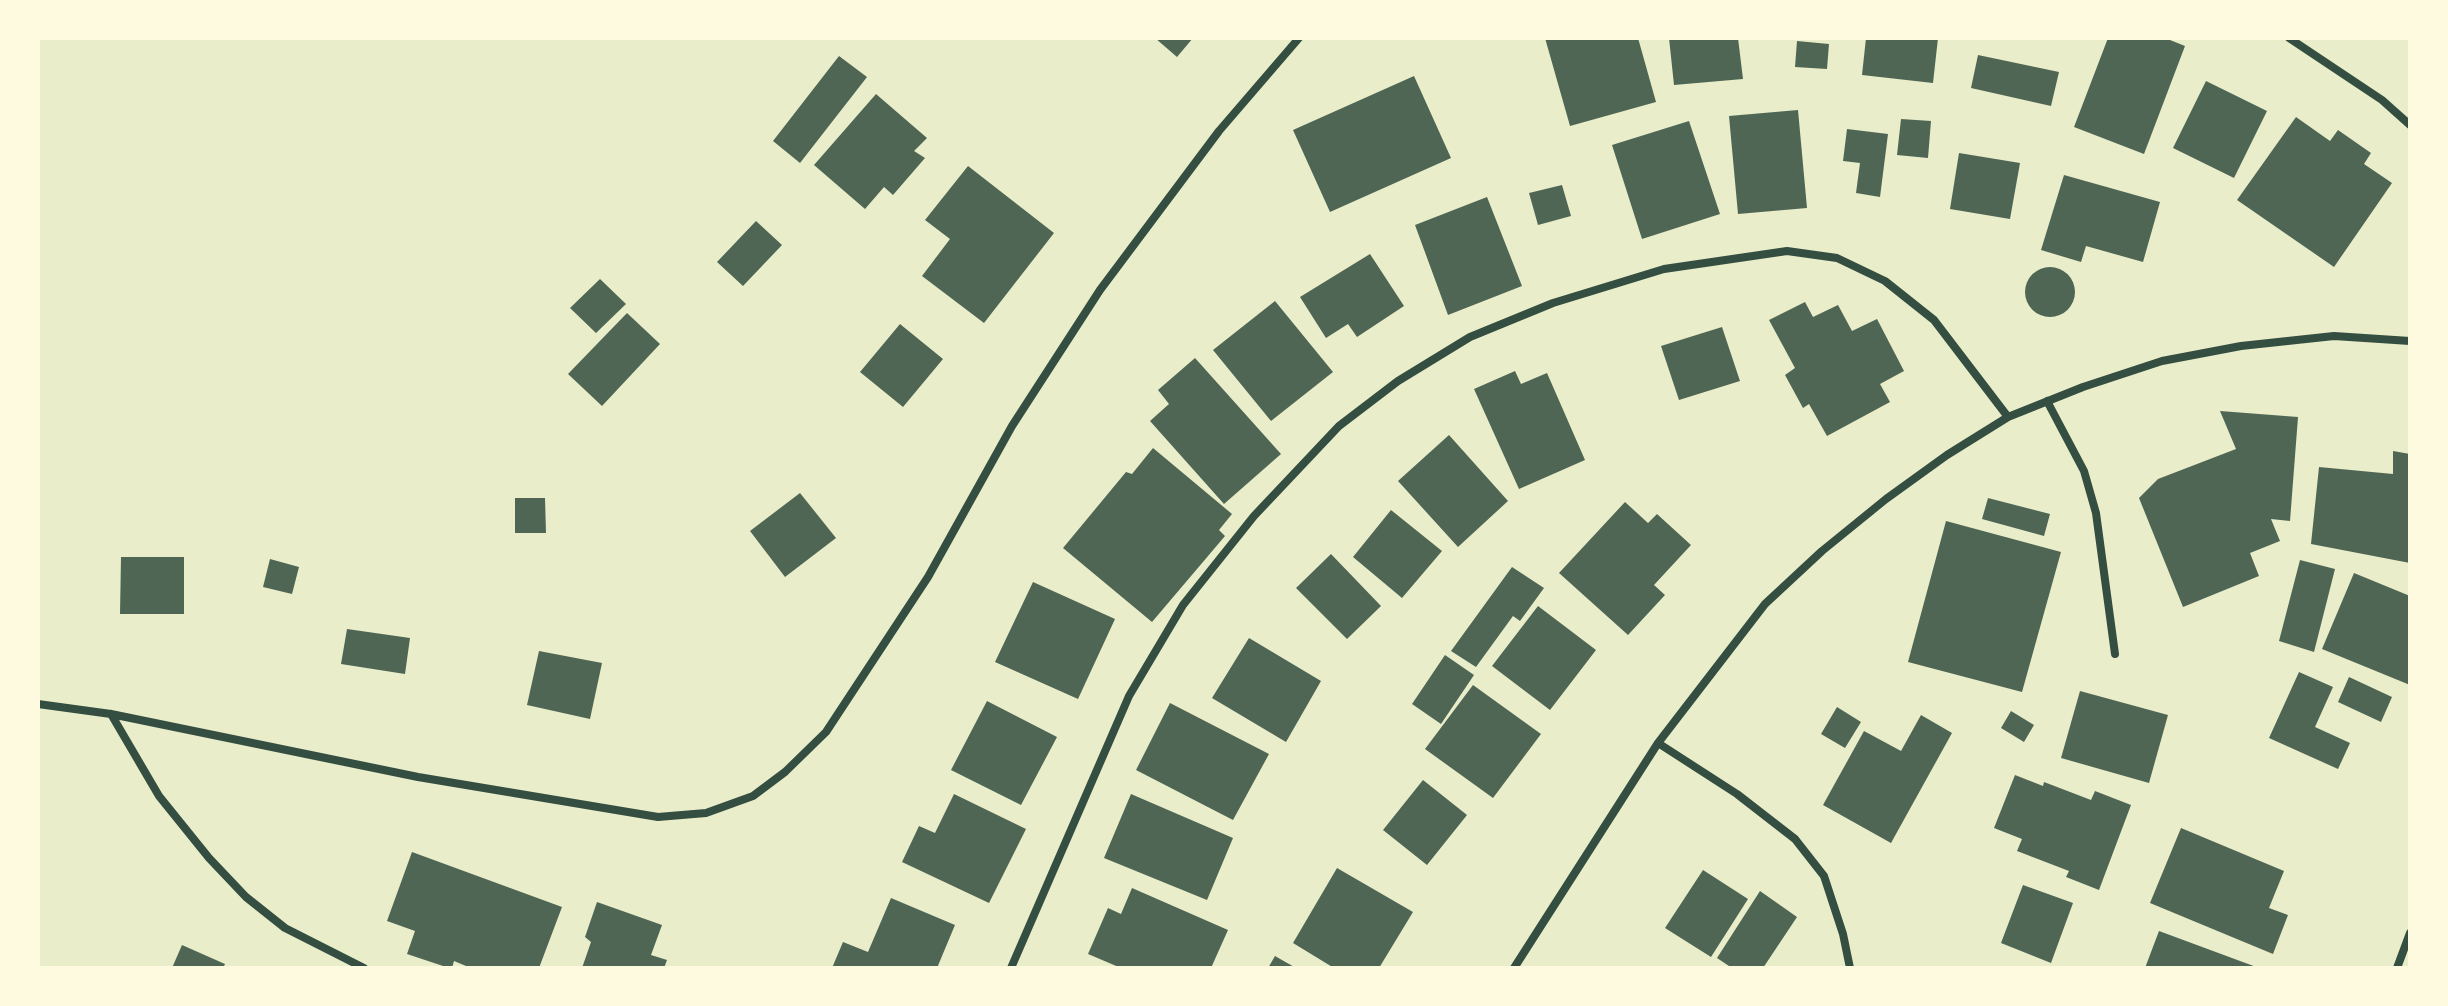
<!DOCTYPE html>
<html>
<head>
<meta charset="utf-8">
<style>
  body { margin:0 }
  #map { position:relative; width:2448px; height:1006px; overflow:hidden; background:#e9edc9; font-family:"Crimson Pro",serif }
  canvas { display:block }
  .frame { position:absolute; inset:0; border:40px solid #fefae0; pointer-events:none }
</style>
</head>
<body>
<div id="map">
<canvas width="2448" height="1006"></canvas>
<div class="frame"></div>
</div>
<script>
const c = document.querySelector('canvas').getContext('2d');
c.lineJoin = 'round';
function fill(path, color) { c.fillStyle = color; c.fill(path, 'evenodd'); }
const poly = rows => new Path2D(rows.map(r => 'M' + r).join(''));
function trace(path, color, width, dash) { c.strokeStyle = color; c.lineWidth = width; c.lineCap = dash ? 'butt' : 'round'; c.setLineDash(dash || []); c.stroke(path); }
fill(poly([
  [1155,38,1193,38,1177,57],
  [1545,38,1638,38,1656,102,1570,126],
  [1669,38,1738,38,1743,79,1674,85],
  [1866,38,1938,38,1933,83,1862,75],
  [2108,38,2165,38,2185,46,2144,154,2074,127],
  [1797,41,1829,44,1827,69,1795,67],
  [1978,55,2059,72,2051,106,1971,88],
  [839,56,867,77,800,163,773,141],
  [1414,76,1451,158,1330,212,1293,130],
  [2206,81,2267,111,2234,178,2173,148],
  [876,94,927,138,914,151,925,158,893,195,884,187,865,209,814,165],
  [1798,110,1807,208,1738,214,1729,116],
  [2296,117,2330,141,2338,130,2371,153,2364,164,2392,183,2334,267,2237,200],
  [1901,119,1931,121,1928,158,1897,155],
  [1689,121,1720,214,1642,239,1612,145],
  [1847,129,1888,134,1880,197,1856,193,1860,163,1843,161],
  [1959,153,2020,163,2010,219,1950,209],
  [968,166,1054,233,984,323,922,276,950,239,925,220],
  [2064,175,2160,202,2143,262,2086,246,2081,262,2041,250],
  [1562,185,1571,216,1538,225,1529,193],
  [1487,197,1522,286,1448,315,1415,225],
  [756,221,782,245,743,286,717,262],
  [1370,254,1404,306,1357,337,1348,324,1326,338,1300,297],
  '2025 292a25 25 0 1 1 50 0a25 25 0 1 1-50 0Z',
  [600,279,626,304,596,333,570,308],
  [1275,301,1333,372,1271,421,1213,350],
  [1805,302,1813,317,1838,305,1852,331,1877,319,1904,371,1880,384,1890,402,1827,436,1809,404,1803,408,1785,375,1795,368,1769,320],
  [627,313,660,344,602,406,568,374],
  [900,324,943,359,903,407,860,372],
  [1722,327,1740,381,1679,400,1661,346],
  [1195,358,1281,454,1224,504,1150,421,1169,404,1158,390],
  [1515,371,1521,384,1547,373,1585,460,1519,489,1474,389],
  [2220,411,2298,417,2290,521,2271,519,2280,541,2250,553,2259,576,2183,607,2139,498,2158,479,2236,449],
  [1449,435,1508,501,1458,547,1398,481],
  [1153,448,1232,514,1219,530,1225,536,1152,622,1063,548,1126,472,1132,474],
  [2393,451,2410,454,2410,563,2311,544,2319,467,2393,474],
  [800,493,836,538,785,577,750,531],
  [515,498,545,498,546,533,515,533],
  [1988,498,2050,514,2044,536,1982,519],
  [1625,502,1648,523,1657,514,1691,545,1654,585,1665,595,1628,635,1559,573],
  [1391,510,1442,551,1402,598,1353,557],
  [1946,521,2061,552,2022,692,1908,662],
  [1331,554,1381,606,1347,639,1296,588],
  [121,557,184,557,184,614,120,614],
  [270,559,299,567,292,594,263,587],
  [2300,560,2335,569,2314,652,2279,641],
  [1512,567,1544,588,1520,621,1513,616,1476,667,1451,651],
  [2354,573,2410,596,2410,634,2408,640,2410,641,2410,685,2322,649],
  [1033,582,1115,619,1078,699,995,662],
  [1538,606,1596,650,1550,710,1492,666],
  [347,629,410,638,405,674,341,664],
  [1249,638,1321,681,1286,742,1212,698],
  [539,651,602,663,590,719,527,705],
  [1445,655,1474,675,1441,724,1412,704],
  [2299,672,2333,687,2315,727,2350,743,2338,769,2269,738],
  [2349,677,2392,697,2381,722,2338,702],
  [1473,685,1541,734,1493,798,1425,749],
  [2080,691,2168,715,2149,783,2061,758],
  [987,701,1057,737,1021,805,951,770],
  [1170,703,1269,754,1233,820,1136,770],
  [1837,707,1861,722,1845,748,1821,734],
  [2011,711,2034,725,2024,742,2001,728],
  [1921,715,1952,733,1891,843,1823,805,1864,731,1901,751],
  [2015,775,2043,786,2044,782,2091,800,2095,791,2131,805,2099,890,2066,877,2069,871,2017,851,2022,839,1994,828],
  [1423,780,1467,815,1427,865,1383,830],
  [954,794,1026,829,989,903,902,862,919,826,935,833],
  [1131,794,1233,838,1207,900,1104,858],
  [2181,828,2284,871,2269,908,2288,915,2273,954,2150,903],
  [412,852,562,907,539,968,471,968,454,961,452,968,449,968,407,954,415,931,387,921],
  [1337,868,1413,912,1379,968,1334,968,1293,943],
  [1703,870,1748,899,1711,957,1665,928],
  [2023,885,2073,903,2051,963,2001,943],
  [1132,888,1228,930,1211,968,1121,968,1088,954,1108,908,1121,914],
  [1760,891,1797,917,1763,968,1732,968,1717,958],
  [891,898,955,925,937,968,832,968,843,942,868,952],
  [597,902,662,925,651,955,667,960,664,968,582,968,591,942,585,937],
  [2159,931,2259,968,2145,968],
  [182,945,225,964,223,968,172,968],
  [1275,956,1296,968,1268,968]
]), '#4f6655');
trace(poly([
  [2289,38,2382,100,2410,125],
  [2047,401,2084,471,2096,513,2115,654],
  [38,704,111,714,418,777,658,817,706,813,753,796,785,772,826,732,928,577,1012,426,1100,290,1219,131,1299,38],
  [111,714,159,796,209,858,246,897,285,928,364,968],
  [1658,743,1737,794,1795,839,1824,876,1843,934,1850,968],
  [1011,968,1129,696,1183,605,1254,516,1339,426,1398,381,1470,337,1553,303,1664,269,1787,251,1837,258,1885,281,1934,320,2008,417],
  [1514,968,1658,743,1765,604,1822,551,1886,499,1947,455,2008,417,2083,387,2162,361,2241,346,2334,336,2410,341],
  [2397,968,2410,933]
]), '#344e41', 8);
</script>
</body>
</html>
